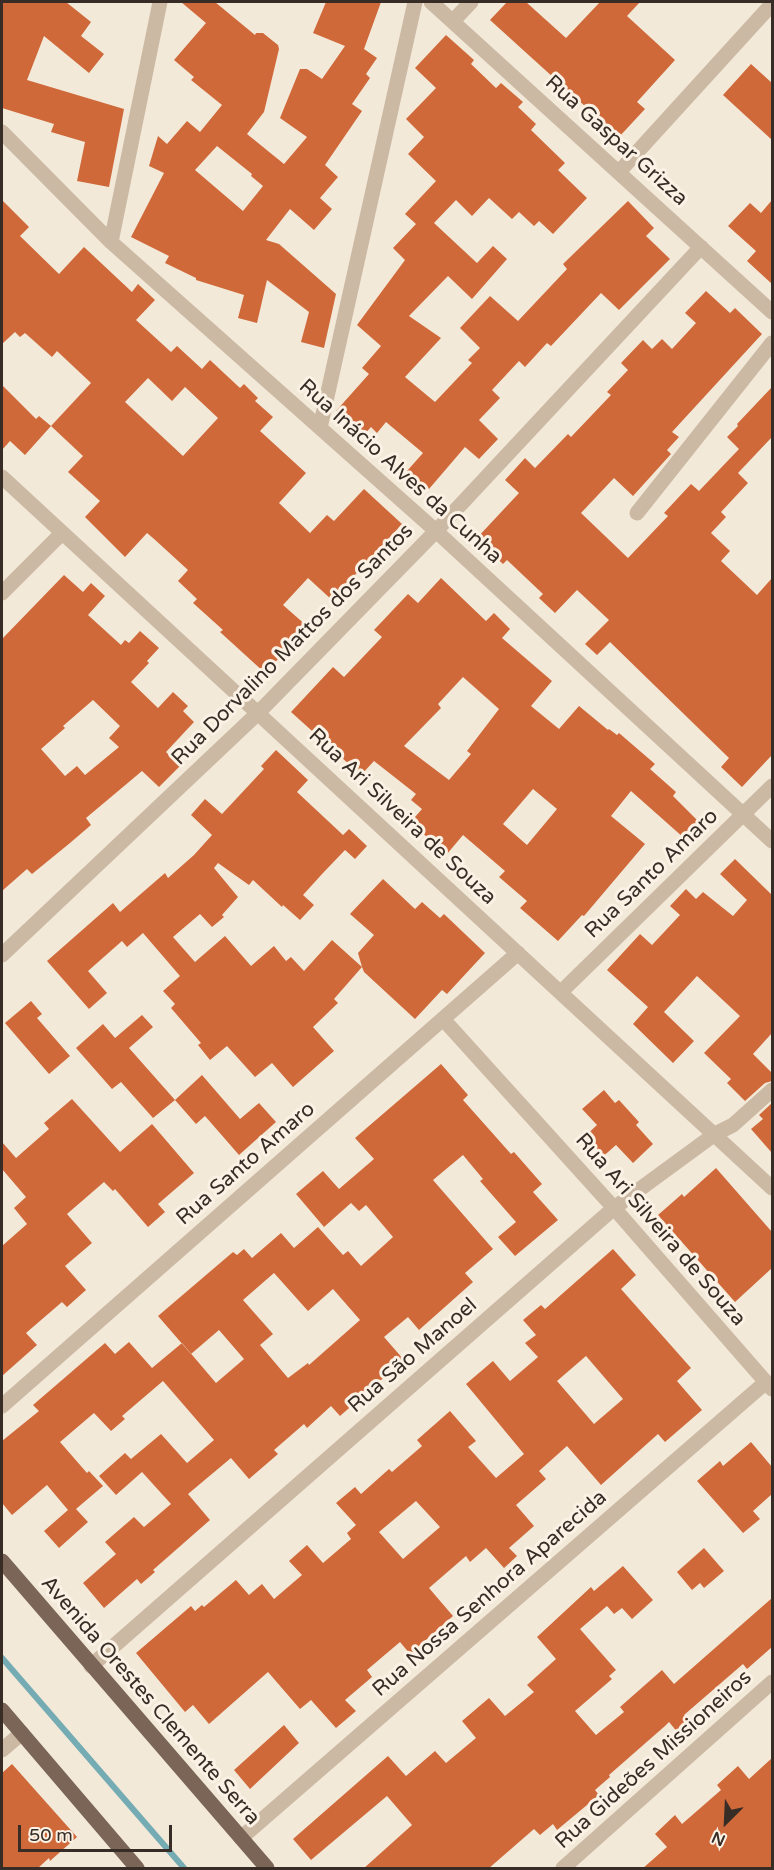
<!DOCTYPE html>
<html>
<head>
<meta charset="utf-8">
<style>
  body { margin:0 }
  #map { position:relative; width:774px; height:1870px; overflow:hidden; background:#f3e9d9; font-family:"Varela Round",sans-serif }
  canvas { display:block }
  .frame { position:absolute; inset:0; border:3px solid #372d26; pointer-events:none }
  .north { position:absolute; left:696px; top:1792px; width:60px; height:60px; -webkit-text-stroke:4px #fbf2e5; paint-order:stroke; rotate:204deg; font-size:16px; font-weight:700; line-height:24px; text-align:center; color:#372d26 }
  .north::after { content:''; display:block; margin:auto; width:21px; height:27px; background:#372d26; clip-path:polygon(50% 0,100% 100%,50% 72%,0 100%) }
  .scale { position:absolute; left:18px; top:1825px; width:154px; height:27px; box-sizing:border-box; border:3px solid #372d26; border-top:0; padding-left:8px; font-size:18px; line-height:21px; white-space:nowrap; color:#372d26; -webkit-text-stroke:4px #fbf2e5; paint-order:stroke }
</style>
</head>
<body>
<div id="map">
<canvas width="774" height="1870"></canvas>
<div class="frame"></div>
<div class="north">N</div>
<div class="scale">50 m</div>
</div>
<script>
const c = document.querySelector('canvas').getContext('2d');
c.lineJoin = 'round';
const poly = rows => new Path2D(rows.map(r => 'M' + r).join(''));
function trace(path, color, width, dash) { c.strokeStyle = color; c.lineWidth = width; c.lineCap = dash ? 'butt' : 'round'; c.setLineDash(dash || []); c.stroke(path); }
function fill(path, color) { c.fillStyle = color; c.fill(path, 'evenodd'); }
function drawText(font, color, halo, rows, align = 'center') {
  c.font = font + ' "Varela Round",sans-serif'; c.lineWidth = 6; c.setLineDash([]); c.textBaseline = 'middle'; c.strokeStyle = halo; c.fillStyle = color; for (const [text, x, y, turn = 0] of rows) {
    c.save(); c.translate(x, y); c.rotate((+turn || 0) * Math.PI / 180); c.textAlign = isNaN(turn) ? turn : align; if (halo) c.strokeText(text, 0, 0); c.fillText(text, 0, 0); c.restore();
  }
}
trace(poly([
  [2,1658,184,1868]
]), '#75acb3', 6);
fill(poly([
  [2,2,66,2,91,22,81,36,104,54,89,73,44,36,27,80,124,109,109,187,77,181,85,142,51,132,54,124,2,108],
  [181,2,215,2,255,35,256,33,263,33,278,45,279,49,264,112,247,134,284,164,307,137,280,118,300,69,307,69,322,79,345,46,313,33,326,2,381,2,364,49,377,58,366,74,370,78,352,104,362,111,325,165,338,177,320,198,332,209,314,230,290,209,266,240,279,244,336,294,324,348,301,342,309,312,267,280,257,323,238,318,244,295,196,280,196,278,165,263,169,256,131,237,164,173,149,166,158,136,167,144,187,121,200,132,222,105,191,80,194,77,174,60,206,23],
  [217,146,252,174,251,176,263,186,243,211,195,170],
  [507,2,526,2,566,38,600,2,640,2,627,16,675,60,637,102,645,109,619,137,490,20],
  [446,35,474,60,471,64,496,88,501,83,523,102,518,107,536,124,531,130,565,163,558,170,587,198,553,234,539,221,534,226,519,212,512,219,489,198,472,216,456,200,434,223,477,263,493,246,507,259,472,299,448,276,409,316,441,338,405,377,435,402,472,363,468,360,480,348,460,328,490,296,518,321,567,269,563,264,628,201,654,228,646,236,670,259,619,310,601,293,551,346,547,343,525,367,519,361,492,390,500,398,479,420,498,439,479,459,465,447,429,489,407,471,423,453,386,422,377,433,371,427,364,435,336,411,369,374,362,368,381,346,357,325,405,260,393,248,416,224,405,214,436,181,408,154,424,137,406,119,436,88,415,68],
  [751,64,772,83,772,140,723,95],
  [2,200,29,227,20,236,59,274,84,247,132,292,138,284,155,300,136,320,171,352,177,346,202,369,210,360,240,388,244,384,258,398,255,401,273,417,260,431,306,473,279,503,310,533,327,515,334,521,364,489,402,524,332,600,308,578,283,605,308,627,265,673,220,632,223,630,193,603,197,599,178,581,188,570,153,538,147,533,125,557,85,517,100,501,68,472,83,456,51,426,25,455,10,441,2,450,2,385,36,419,39,416,51,426,91,383,57,351,52,357,25,333,20,337,15,332,2,344],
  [148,378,172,401,185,387,218,418,183,456,125,402],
  [772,200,772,284,747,261,756,251,728,226,750,203,761,213],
  [706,291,730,313,735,308,762,334,672,432,679,437,667,450,671,454,633,496,614,478,581,513,628,558,668,516,664,513,691,484,699,491,739,449,727,437,738,426,737,424,772,387,772,437,738,473,748,483,721,512,726,517,711,533,730,551,721,561,757,595,772,578,772,755,742,787,721,767,729,758,610,642,597,655,585,644,609,620,577,590,555,613,539,598,543,594,507,560,503,564,476,539,519,493,505,480,525,458,535,468,568,434,571,437,611,395,607,392,628,370,621,363,643,340,652,349,662,339,672,349,696,323,685,313],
  [64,575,83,592,91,583,105,596,88,615,121,645,125,640,129,643,140,631,159,648,147,661,149,663,131,682,158,708,173,692,188,706,183,711,194,722,166,752,180,766,159,787,142,771,86,818,91,825,70,843,32,874,27,869,2,891,2,639],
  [93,700,120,726,109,738,119,747,85,775,77,766,65,776,41,749,65,728,63,726],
  [441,578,486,621,494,613,510,629,502,638,552,681,531,706,559,729,579,706,608,730,609,729,617,735,619,733,655,764,650,769,676,792,673,796,699,822,684,838,631,791,611,816,645,844,584,916,582,915,558,941,520,908,527,901,499,877,505,871,463,835,447,854,413,825,418,820,415,817,422,809,411,800,416,794,374,761,361,775,291,712,333,667,344,677,382,637,374,630,408,594,418,603],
  [463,677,499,709,467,751,471,754,449,780,404,746,441,708,438,704],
  [533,789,557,809,527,845,503,824],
  [276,750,308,780,297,792,343,835,349,829,367,846,355,859,345,850,323,873,303,895,314,905,300,920,283,905,282,907,253,880,249,885,218,863,214,868,238,897,222,915,224,917,212,927,200,914,173,937,195,962,225,936,251,966,274,946,286,961,291,957,304,971,332,940,362,967,358,953,374,935,350,914,383,879,415,909,422,902,440,918,444,914,485,953,447,994,442,990,415,1019,364,972,362,967,334,999,338,1003,313,1027,334,1051,293,1087,272,1063,255,1077,227,1046,210,1060,198,1045,201,1043,171,1008,175,1004,163,991,180,976,143,933,127,947,122,941,88,971,107,993,89,1009,47,961,113,903,120,912,165,873,168,878,194,855,212,835,191,815,205,799,222,814,264,769,261,766],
  [735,859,772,895,772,1033,753,1054,772,1073,772,1081,765,1083,745,1101,727,1083,731,1079,704,1053,740,1016,697,976,664,1012,694,1041,673,1063,633,1024,648,1007,607,970,640,934,652,945,680,915,670,906,686,889,696,899,703,892,733,916,747,900,720,874],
  [31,1001,42,1014,37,1018,70,1056,49,1074,5,1023],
  [142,1015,153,1027,129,1048,175,1100,153,1118,121,1082,112,1089,76,1048,103,1024,115,1038],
  [441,1064,468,1095,463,1100,511,1154,514,1152,542,1184,533,1192,558,1220,515,1256,498,1237,516,1222,480,1181,483,1179,463,1155,433,1180,493,1249,465,1273,473,1282,419,1330,408,1317,384,1337,404,1360,340,1416,331,1406,307,1428,304,1424,274,1450,278,1454,249,1479,231,1458,188,1494,210,1520,153,1570,155,1572,141,1584,137,1579,104,1608,83,1583,116,1554,105,1542,134,1517,144,1527,171,1504,142,1472,116,1495,99,1476,125,1453,131,1459,161,1434,187,1463,214,1440,163,1381,122,1416,125,1419,111,1431,94,1413,60,1442,87,1473,89,1471,103,1486,76,1509,88,1522,59,1548,44,1531,68,1510,47,1485,12,1515,2,1503,2,1441,39,1411,33,1405,105,1343,115,1354,129,1342,152,1368,182,1343,216,1383,244,1359,219,1330,191,1354,158,1316,233,1252,237,1255,244,1249,252,1258,281,1233,294,1248,318,1227,343,1255,348,1251,361,1266,393,1237,366,1205,359,1211,351,1203,324,1227,296,1194,323,1171,339,1189,374,1159,355,1138],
  [274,1273,308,1311,333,1289,360,1320,309,1365,308,1363,288,1378,260,1345,273,1334,243,1300],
  [202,1075,240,1119,259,1103,276,1122,239,1155,205,1116,196,1124,175,1100],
  [604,1090,615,1103,619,1100,639,1122,636,1125,653,1144,633,1163,616,1145,599,1160,581,1140,597,1125,582,1109],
  [72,1099,120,1152,152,1124,194,1173,158,1204,165,1212,148,1227,115,1189,113,1191,104,1182,67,1214,92,1243,65,1266,86,1290,67,1307,62,1302,26,1333,37,1345,2,1376,2,1246,27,1224,14,1208,26,1197,2,1169,2,1142,16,1158,49,1129,44,1123],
  [772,1103,772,1153,751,1129,763,1119,759,1115],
  [716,1168,772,1232,772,1268,735,1302,658,1215,682,1194,684,1197],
  [613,1249,636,1275,621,1289,691,1368,677,1381,702,1410,665,1442,658,1434,601,1485,567,1446,539,1471,546,1479,516,1505,534,1526,509,1548,517,1556,504,1568,486,1548,470,1562,466,1556,429,1588,453,1616,410,1654,400,1642,367,1670,372,1677,345,1700,356,1711,336,1728,311,1700,300,1709,268,1672,209,1724,193,1705,185,1712,136,1653,191,1606,195,1611,202,1605,204,1607,236,1580,249,1595,262,1584,274,1599,302,1575,289,1561,307,1545,323,1563,351,1539,347,1533,356,1525,336,1503,355,1487,361,1494,389,1469,392,1472,422,1446,417,1440,450,1411,476,1441,468,1447,496,1478,524,1454,466,1384,493,1361,510,1381,538,1357,525,1343,536,1335,523,1320,541,1305,545,1309],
  [586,1356,623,1399,594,1424,557,1381],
  [416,1501,440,1527,403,1559,379,1532],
  [751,1442,772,1467,772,1494,753,1511,760,1519,743,1533,697,1481,720,1461,723,1466],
  [704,1548,724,1571,704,1588,700,1583,692,1590,677,1572],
  [623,1566,653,1600,632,1619,622,1608,614,1614,607,1606,580,1629,616,1670,609,1676,612,1679,575,1711,596,1735,624,1712,620,1707,662,1670,674,1684,772,1598,772,1647,747,1669,743,1664,684,1715,691,1723,679,1734,669,1722,665,1726,609,1775,610,1777,595,1790,599,1795,557,1830,553,1824,540,1835,534,1829,488,1869,363,1869,412,1825,387,1796,311,1860,293,1839,388,1756,406,1776,435,1751,446,1763,476,1738,462,1721,489,1698,505,1716,534,1692,527,1685,556,1659,537,1637,591,1587,594,1591],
  [284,1725,299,1743,250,1789,234,1770],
  [772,1758,772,1869,642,1869,667,1847,655,1834,675,1815,682,1824,721,1790,717,1785,738,1766,749,1779],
  [12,1764,77,1837,50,1861,49,1858,37,1869,2,1869,2,1773]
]), '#d0693a');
trace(poly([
  [431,2,772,312],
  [453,21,471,2],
  [2,132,111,242,436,531,772,841],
  [619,172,772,4],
  [111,242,160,2],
  [320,428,415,2],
  [2,477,772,1188],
  [637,513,772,343],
  [2,593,62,533],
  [2,955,258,713,436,531,701,247],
  [561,992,772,786],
  [443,1019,614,1208,772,1389],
  [2,1406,518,953],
  [91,1666,614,1208,715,1134,733,1125,772,1090],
  [2,1750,22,1733],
  [241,1838,766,1382],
  [563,1868,772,1682]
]), '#ccb9a4', 15);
trace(poly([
  [2,1561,267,1868],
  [2,1710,137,1868]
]), '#7a6556', 15);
drawText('21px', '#372d26', '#fbf2e5', [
  ["Rua Gaspar Grizza",616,141,42],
  ["Rua Inácio Alves da Cunha",400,472,42],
  ["Rua Dorvalino Mattos dos Santos",293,645,-45],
  ["Rua Ari Silveira de Souza",402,817,43],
  ["Rua Santo Amaro",652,874,-44],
  ["Rua Santo Amaro",246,1164,-41],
  ["Rua Ari Silveira de Souza",660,1230,49],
  ["Rua São Manoel",413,1356,-41],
  ["Rua Nossa Senhora Aparecida",490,1594,-41],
  ["Avenida Orestes Clemente Serra",150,1701,49],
  ["Rua Gideões Missioneiros",654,1760,-42]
]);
</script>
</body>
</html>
